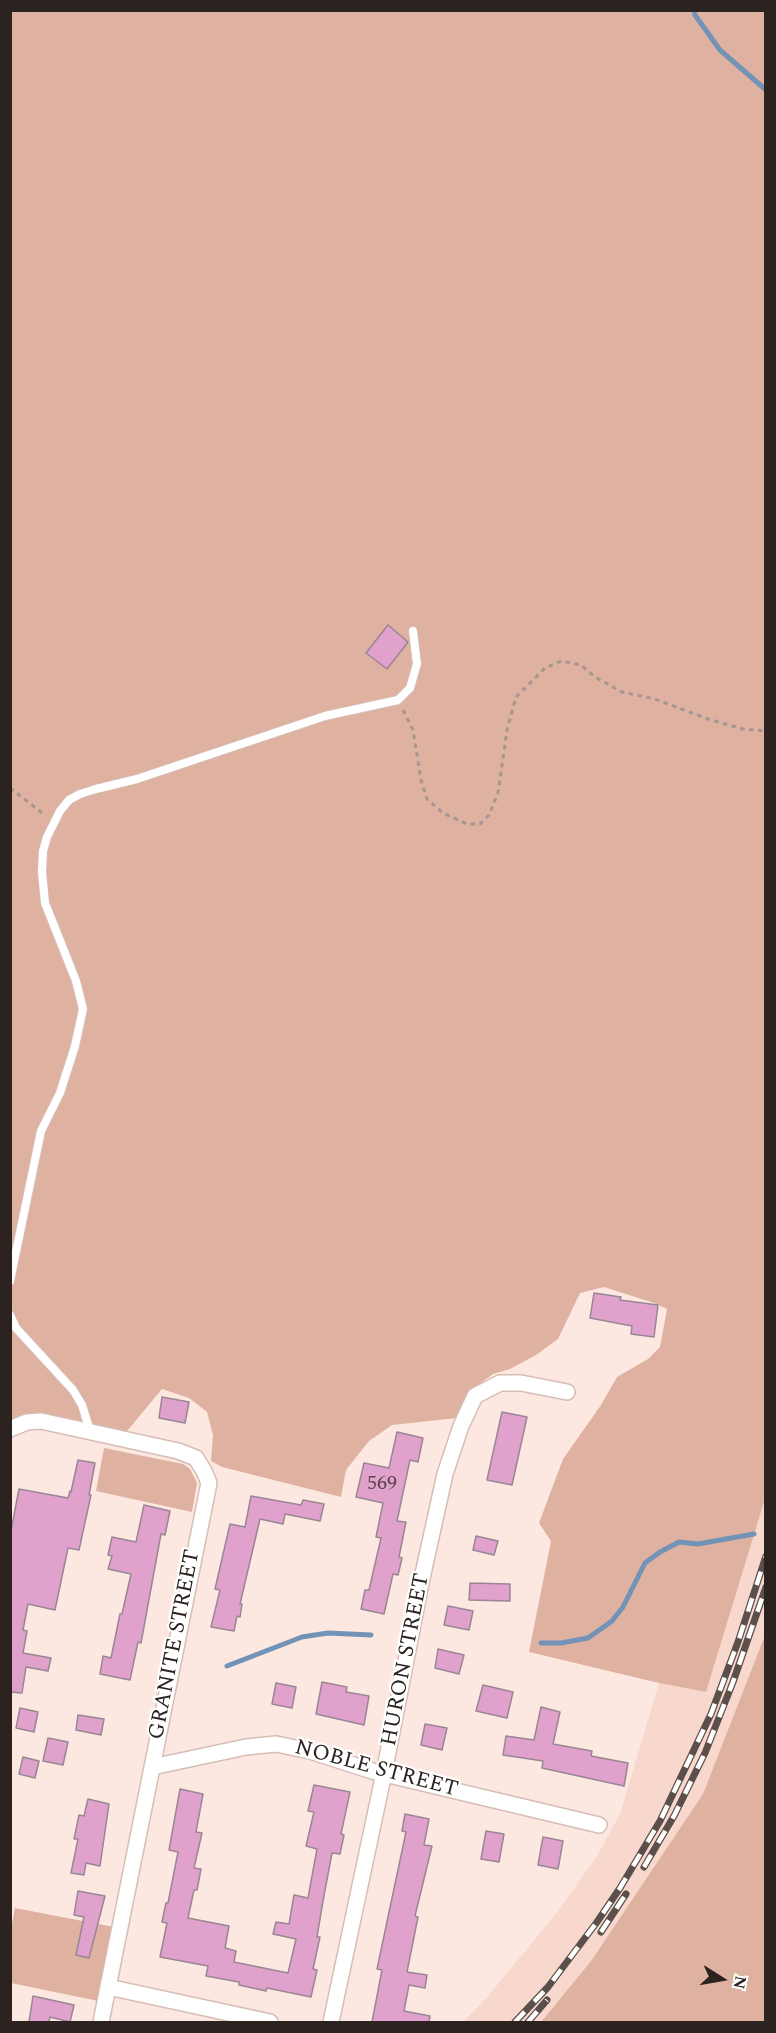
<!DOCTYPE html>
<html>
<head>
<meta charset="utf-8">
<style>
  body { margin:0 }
  #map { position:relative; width:776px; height:2033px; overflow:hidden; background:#fce8e1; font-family:Spectral,serif }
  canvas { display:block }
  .frame { position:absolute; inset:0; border:12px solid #2c2320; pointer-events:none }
  .north { position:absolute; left:692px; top:1949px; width:60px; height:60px; -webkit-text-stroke:4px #fff; paint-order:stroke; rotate:101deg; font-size:16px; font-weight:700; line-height:24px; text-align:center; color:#2c2320 }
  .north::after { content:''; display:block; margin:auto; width:21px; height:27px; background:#2c2320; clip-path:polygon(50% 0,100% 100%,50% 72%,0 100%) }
</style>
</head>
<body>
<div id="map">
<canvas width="776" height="2033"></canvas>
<div class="frame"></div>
<div class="north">N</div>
</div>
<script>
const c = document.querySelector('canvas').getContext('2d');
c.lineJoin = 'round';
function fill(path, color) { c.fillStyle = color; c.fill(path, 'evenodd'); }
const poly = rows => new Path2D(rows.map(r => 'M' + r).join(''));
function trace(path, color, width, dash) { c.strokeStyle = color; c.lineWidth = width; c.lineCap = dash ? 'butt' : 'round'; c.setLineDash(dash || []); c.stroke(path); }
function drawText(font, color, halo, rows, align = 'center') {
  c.font = font + ' Spectral,serif'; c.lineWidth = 4.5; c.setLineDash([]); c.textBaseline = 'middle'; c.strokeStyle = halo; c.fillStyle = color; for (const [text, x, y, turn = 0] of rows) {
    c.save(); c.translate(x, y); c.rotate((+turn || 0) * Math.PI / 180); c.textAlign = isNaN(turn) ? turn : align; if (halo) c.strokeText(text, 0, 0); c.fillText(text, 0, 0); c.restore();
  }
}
fill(poly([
  [765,1495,765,1635,703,1794,591,1961,541,2022,463,2022,489,1995,558,1911,597,1856,620,1814,659,1683,706,1692]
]), '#f8d8cc');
fill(poly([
  [11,11,765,11,766,1495,706,1692,659,1683,529,1652,551,1541,539,1523,563,1459,601,1405,617,1377,648,1359,660,1347,667,1309,654,1303,604,1287,580,1293,558,1339,536,1355,510,1369,493,1374,482,1382,475,1394,466,1417,392,1425,369,1441,346,1470,341,1497,222,1467,211,1461,213,1435,207,1412,189,1398,162,1389,122,1437,40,1419,11,1427],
  [104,1448,183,1464,190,1469,197,1483,192,1512,96,1491],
  [765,1635,765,2022,541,2022,591,1961,703,1794],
  [15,1908,119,1928,103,2002,11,1983,11,1930]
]), '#dfb1a0');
trace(poly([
  [694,10,695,15,720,50,766,90],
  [541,1643,561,1643,588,1638,612,1621,623,1607,645,1563,660,1552,679,1542,698,1544,754,1534],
  [227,1666,302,1637,328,1633,371,1635]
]), '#7293b6', 5);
const building = poly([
  [388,625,408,642,387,669,366,653,388,625],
  [594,1293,621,1297,620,1300,658,1305,654,1337,631,1334,632,1326,590,1318,594,1293],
  [162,1397,189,1402,185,1423,159,1418,162,1397],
  [502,1412,527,1417,512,1485,487,1480,502,1412],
  [397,1432,423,1438,418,1462,410,1460,397,1521,406,1522,399,1557,402,1558,398,1575,393,1574,384,1614,361,1609,365,1590,369,1590,381,1538,376,1537,383,1503,356,1497,364,1463,389,1468,397,1432],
  [78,1460,95,1463,89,1495,91,1495,79,1550,68,1548,55,1610,28,1604,23,1630,27,1631,23,1653,51,1658,48,1671,26,1667,22,1693,10,1692,10,1536,19,1489,68,1498,70,1491,71,1492,78,1460],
  [251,1496,301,1505,303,1500,324,1504,320,1521,285,1514,283,1524,260,1519,240,1604,242,1604,240,1617,237,1616,234,1631,211,1627,220,1590,215,1589,230,1524,245,1527,251,1496],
  [144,1505,170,1511,165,1535,161,1534,141,1643,138,1642,130,1680,100,1674,103,1656,111,1658,120,1614,122,1614,131,1574,108,1569,112,1556,108,1555,112,1537,136,1542,144,1505],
  [476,1536,498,1541,494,1555,473,1550,476,1536],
  [470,1583,510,1584,510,1601,469,1600,470,1583],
  [448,1606,473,1611,469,1630,444,1625,448,1606],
  [438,1649,464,1655,459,1674,435,1668,438,1649],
  [322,1682,347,1687,346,1692,369,1696,364,1725,316,1714,322,1682],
  [276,1683,296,1687,292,1708,272,1704,276,1683],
  [483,1685,513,1692,507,1718,476,1711,483,1685],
  [541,1707,560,1712,553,1744,592,1751,591,1756,628,1763,624,1786,542,1768,543,1761,503,1755,506,1736,534,1740,541,1707],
  [20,1708,38,1712,34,1732,16,1728,20,1708],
  [78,1715,104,1719,101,1735,76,1730,78,1715],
  [425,1724,447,1728,442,1750,421,1745,425,1724],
  [48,1738,68,1742,63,1765,43,1761,48,1738],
  [23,1757,39,1761,35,1778,19,1774,23,1757],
  [314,1785,350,1792,341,1834,344,1835,340,1854,332,1853,323,1901,317,1937,320,1937,313,1969,317,1970,311,1997,267,1988,266,1991,239,1985,239,1982,206,1976,208,1966,160,1957,167,1923,162,1922,166,1903,168,1903,178,1852,169,1850,180,1789,203,1794,196,1832,202,1833,194,1868,201,1869,197,1890,194,1890,188,1918,229,1926,225,1948,236,1951,234,1962,288,1973,296,1939,273,1934,276,1922,289,1924,294,1895,308,1898,317,1849,306,1846,314,1812,308,1811,314,1785],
  [88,1799,109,1804,100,1866,86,1863,84,1875,71,1873,78,1839,74,1839,79,1815,84,1816,88,1799],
  [405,1814,429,1819,424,1845,432,1846,415,1916,418,1917,407,1972,427,1975,425,1988,409,1985,404,2011,430,2016,429,2022,372,2022,382,1970,377,1969,406,1832,402,1831,405,1814],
  [486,1831,504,1834,499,1862,481,1859,486,1831],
  [543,1837,563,1841,558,1869,538,1865,543,1837],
  [78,1891,105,1896,89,1958,76,1955,84,1917,74,1915,78,1891],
  [33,1996,74,2005,70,2022,50,2017,49,2022,29,2022,33,1996]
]);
fill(building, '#e0a2cc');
trace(building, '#998693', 1.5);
const lane = poly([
  [10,1281,41,1131,60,1093,75,1046,83,1009,76,981,45,903,42,872,43,851,47,837,60,811,69,800,80,794,96,789,137,779,325,716,398,700,410,688,417,664,413,631],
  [10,1315,16,1328,73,1390,82,1405,90,1431]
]);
const street = poly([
  [10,1429,27,1422,41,1421,178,1451,196,1458,204,1471,209,1483,101,2022],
  [152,1767,246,1747,276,1744,310,1751,372,1771,599,1825],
  [108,1987,270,2022],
  [331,2022,384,1773,421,1583,445,1474,461,1426,475,1396,500,1383,521,1383,567,1392]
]);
trace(lane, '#d6beb5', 10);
trace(street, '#d6beb5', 18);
trace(poly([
  [403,710,413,730,421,780,427,799,443,813,467,824,480,824,489,815,498,793,507,730,516,697,545,668,561,661,581,665,595,677,622,692,655,699,708,719,743,729,766,731],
  [10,788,45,815]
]), '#a69691', 3, [4.5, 4.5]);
trace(lane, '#fff', 8);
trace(street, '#fff', 15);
const rail = poly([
  [644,1867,674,1816,705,1753,733,1682,766,1587],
  [601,1932,626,1894],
  [515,2022,548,1987,597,1922,620,1888,660,1821,711,1714,738,1642,766,1556],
  [528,2022,547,2000]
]);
trace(rail, '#5b4f4b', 7);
trace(rail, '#fff', 4.5, [14]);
drawText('20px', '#59434b', null, [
  ["569",382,1485]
]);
drawText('22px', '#2c2320', '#fff', [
  ["GRANITE STREET",176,1645,-79],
  ["HURON STREET",407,1660,-79],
  ["NOBLE STREET",376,1770,15]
]);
</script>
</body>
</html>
